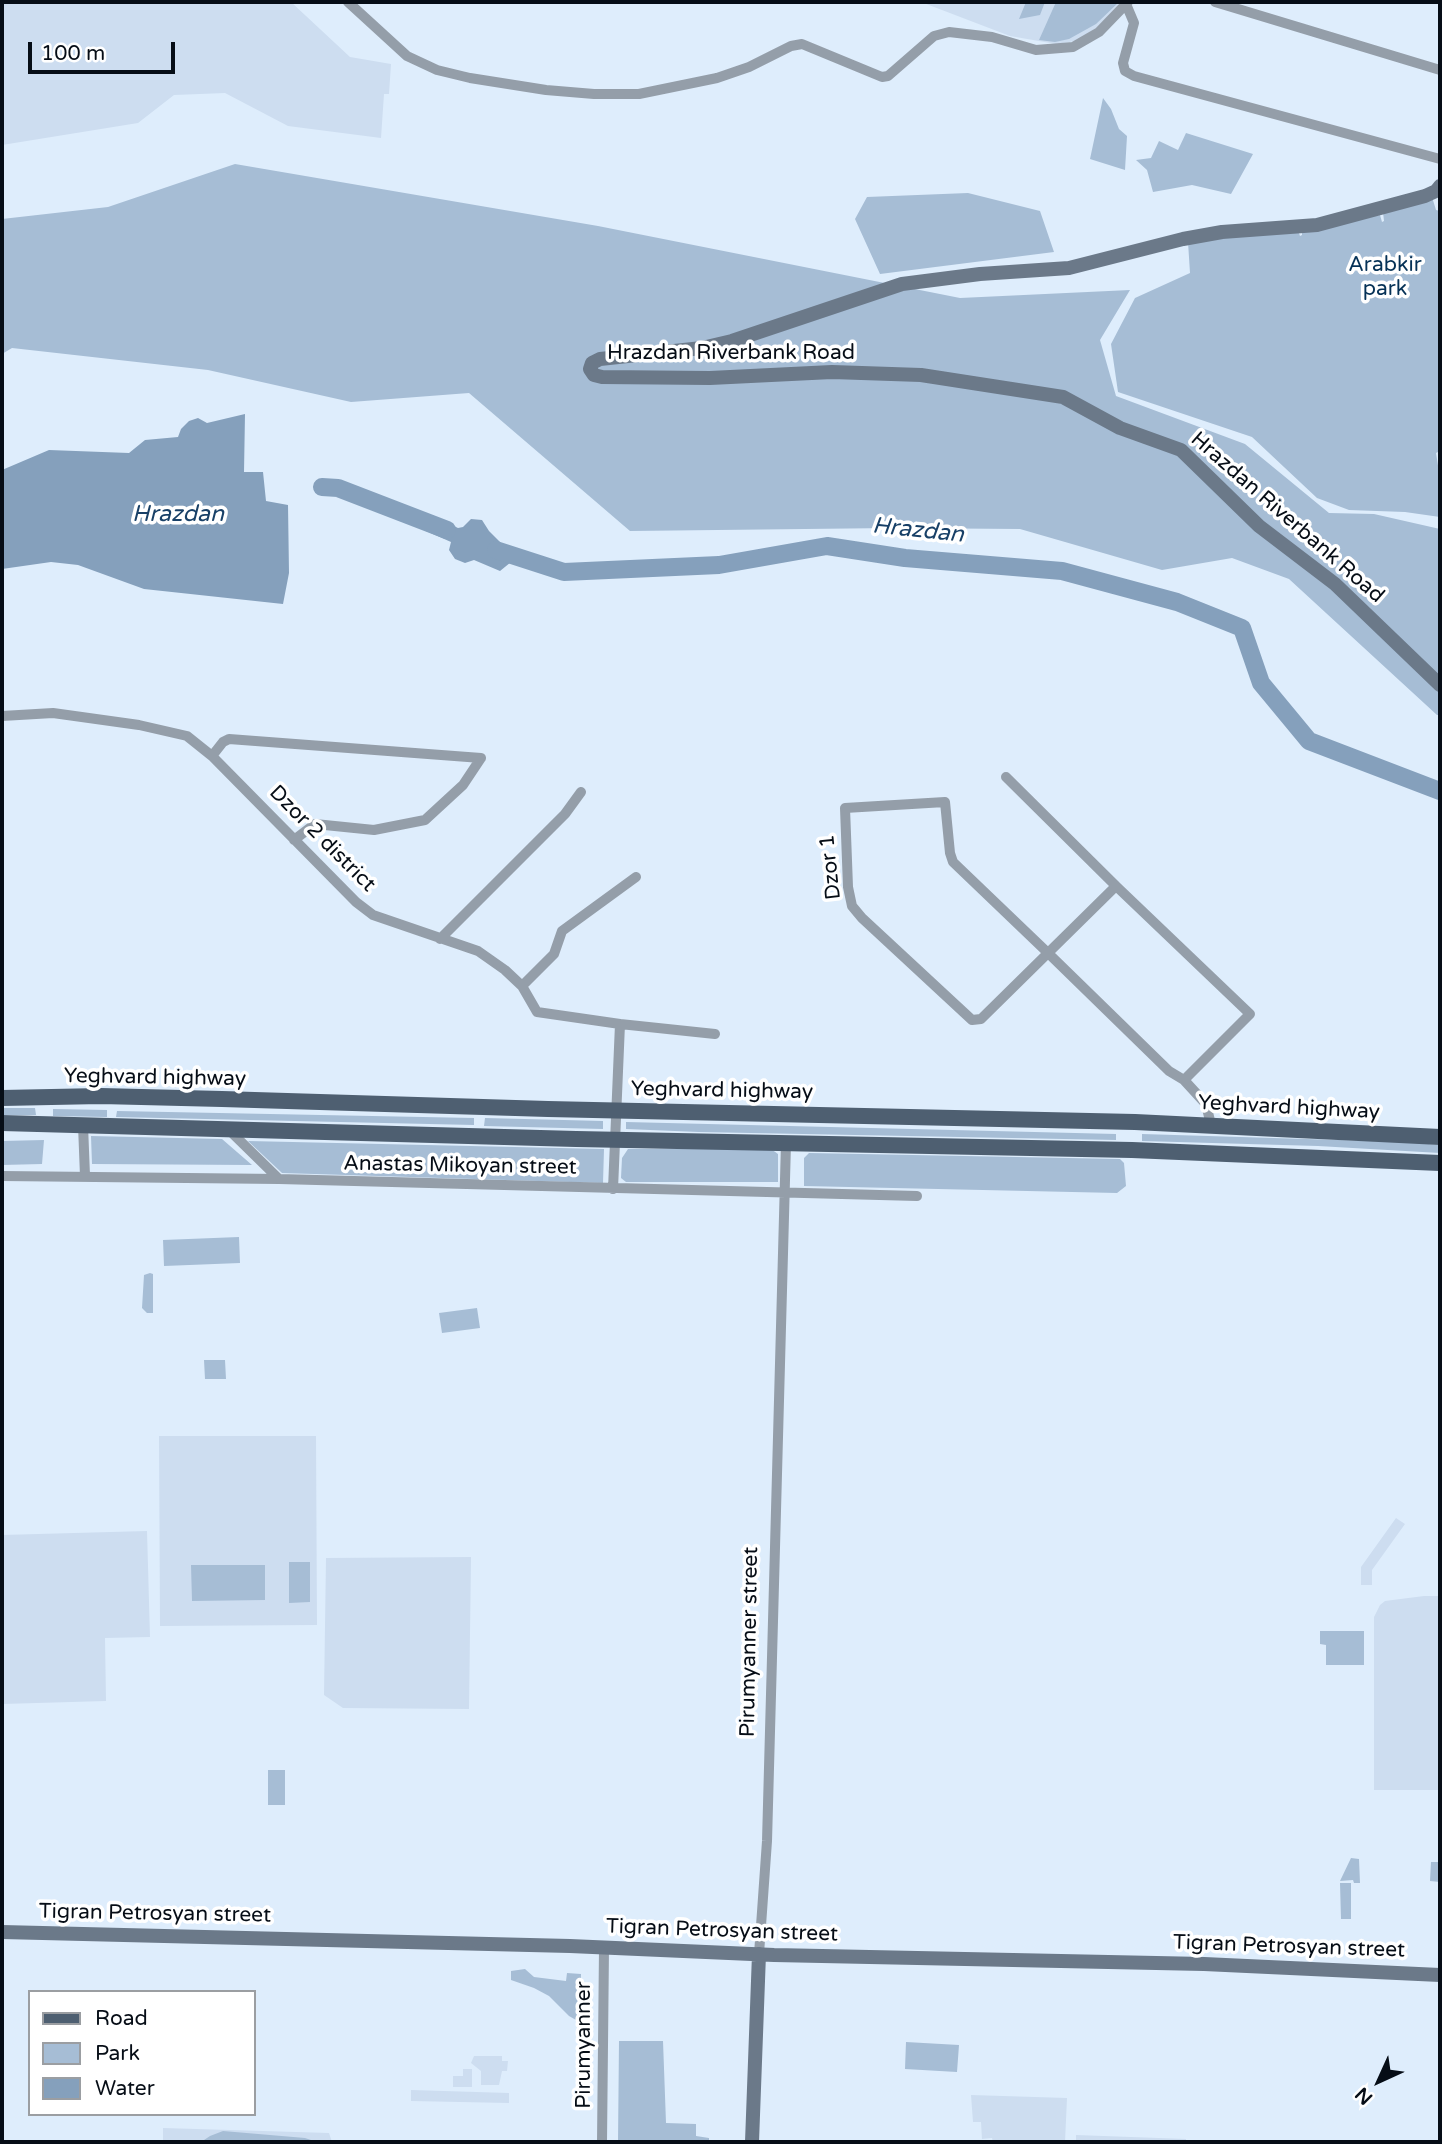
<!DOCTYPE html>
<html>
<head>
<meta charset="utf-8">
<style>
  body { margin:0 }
  #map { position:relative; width:1442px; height:2144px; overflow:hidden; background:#deedfc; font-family:"Varela Round",sans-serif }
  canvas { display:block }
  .frame { position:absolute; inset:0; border:4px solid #060d16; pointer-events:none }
  .legend { position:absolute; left:28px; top:1990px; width:228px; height:126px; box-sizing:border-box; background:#fff; border:2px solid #9b9ea2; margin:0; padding:9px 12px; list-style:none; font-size:21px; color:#060d16 }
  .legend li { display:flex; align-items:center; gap:14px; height:35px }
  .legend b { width:35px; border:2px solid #9b9ea2 }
  .north { position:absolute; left:1344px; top:2046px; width:70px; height:70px; -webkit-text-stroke:5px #fff; paint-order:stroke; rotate:225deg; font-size:19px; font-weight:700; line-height:28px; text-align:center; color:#060d16 }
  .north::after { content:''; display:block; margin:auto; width:24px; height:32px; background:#060d16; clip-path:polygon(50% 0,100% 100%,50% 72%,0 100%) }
  .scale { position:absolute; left:28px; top:42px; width:147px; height:32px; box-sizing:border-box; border:4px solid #060d16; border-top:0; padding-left:9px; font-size:21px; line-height:24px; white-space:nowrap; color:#060d16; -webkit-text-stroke:5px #fff; paint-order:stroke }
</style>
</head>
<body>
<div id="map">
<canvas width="1442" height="2144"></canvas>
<div class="frame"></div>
<ul class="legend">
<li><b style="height:9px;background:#4e5f71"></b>Road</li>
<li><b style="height:19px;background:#a6bdd5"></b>Park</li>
<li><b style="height:19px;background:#85a0bc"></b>Water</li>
</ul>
<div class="north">N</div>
<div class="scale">100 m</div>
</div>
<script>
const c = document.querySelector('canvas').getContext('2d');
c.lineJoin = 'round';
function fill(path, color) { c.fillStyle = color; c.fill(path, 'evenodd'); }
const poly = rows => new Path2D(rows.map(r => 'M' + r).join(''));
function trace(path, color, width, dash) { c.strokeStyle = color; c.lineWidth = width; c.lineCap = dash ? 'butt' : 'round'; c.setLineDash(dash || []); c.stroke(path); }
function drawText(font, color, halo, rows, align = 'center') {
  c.font = font + ' "Varela Round",sans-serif'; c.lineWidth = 7; c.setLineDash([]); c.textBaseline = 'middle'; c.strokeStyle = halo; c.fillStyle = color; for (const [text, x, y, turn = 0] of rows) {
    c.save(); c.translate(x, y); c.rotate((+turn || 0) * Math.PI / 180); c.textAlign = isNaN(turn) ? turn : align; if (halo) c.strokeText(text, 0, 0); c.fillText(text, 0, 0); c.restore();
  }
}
fill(poly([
  [2,2,291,2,350,57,391,64,389,94,384,94,381,138,288,126,225,93,174,95,138,123,2,145],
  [921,2,1122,2,1096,28,1076,41,1056,44,1010,36],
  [159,1436,316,1436,317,1625,160,1626],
  [1396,1518,1405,1524,1372,1570,1372,1585,1361,1585,1361,1567],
  [147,1531,150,1637,105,1638,106,1701,2,1704,2,1535],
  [471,1557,469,1709,343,1708,324,1695,326,1558],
  [1424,1596,1440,1596,1440,1790,1374,1790,1374,1617,1380,1605,1385,1601],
  [474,2056,502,2056,502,2061,508,2061,507,2071,502,2071,499,2085,481,2085,481,2071,471,2063],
  [463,2069,472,2069,472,2087,453,2087,453,2076,463,2076],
  [411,2090,509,2093,509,2103,411,2101],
  [971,2095,1067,2098,1065,2142,993,2142,992,2138,982,2139,981,2122,973,2122],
  [163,2128,329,2133,332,2142,163,2142],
  [1076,2135,1186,2139,1186,2142,1076,2142]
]), '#cdddf0');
fill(poly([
  [1026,2,1045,2,1040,15,1019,19],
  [1056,2,1119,2,1096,24,1069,39,1055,42,1039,40],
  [1103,98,1111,109,1119,129,1127,136,1125,170,1090,159],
  [1186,133,1253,154,1231,194,1192,185,1153,192,1147,170,1136,160,1151,158,1159,141,1178,150],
  [235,164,598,226,960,298,1130,290,1100,340,1116,396,1245,444,1329,513,1374,514,1440,529,1440,715,1437,715,1289,579,1232,558,1162,570,1020,529,892,528,630,531,469,393,351,402,208,370,12,348,2,354,2,219,108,207],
  [968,193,1040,211,1054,252,880,274,855,219,867,197],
  [1432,197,1436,210,1440,211,1440,451,1436,453,1440,478,1440,517,1405,512,1349,510,1317,498,1252,437,1118,392,1111,344,1135,298,1190,273,1188,242,1298,230,1300,236,1302,235,1302,230,1380,215,1382,222,1384,221,1383,212],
  [2,1108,35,1108,36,1115,2,1115],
  [53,1109,107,1110,107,1117,53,1116],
  [117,1111,474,1118,474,1125,116,1117],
  [485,1118,603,1121,603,1129,484,1126],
  [626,1122,1116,1134,1116,1140,699,1132,626,1129],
  [1142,1134,1405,1142,1440,1145,1440,1153,1318,1146,1142,1141],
  [91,1136,222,1139,252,1165,92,1164],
  [44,1140,42,1164,2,1165,2,1141],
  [248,1141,604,1149,603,1183,282,1173],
  [628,1149,771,1149,778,1154,778,1182,626,1182,621,1178,622,1158],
  [809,1153,1120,1159,1124,1163,1126,1186,1117,1193,804,1186,804,1158],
  [239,1237,240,1263,164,1266,163,1240],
  [150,1273,153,1274,153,1313,147,1313,142,1308,144,1275],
  [477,1308,480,1328,442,1333,439,1313],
  [204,1360,225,1360,226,1379,205,1379],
  [289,1562,310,1562,310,1602,289,1603],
  [191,1565,265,1565,265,1600,192,1601],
  [1320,1631,1364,1631,1364,1665,1326,1665,1326,1645,1320,1644],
  [268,1770,285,1770,285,1805,268,1805],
  [1351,1858,1359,1859,1360,1883,1354,1883,1353,1880,1340,1881],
  [1431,1862,1440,1862,1440,1882,1430,1881],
  [1340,1883,1351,1883,1351,1919,1341,1919],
  [525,1969,534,1977,566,1981,567,1973,581,1974,580,2018,576,2020,569,2016,549,1996,534,1988,511,1980,511,1971],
  [619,2041,663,2041,666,2123,696,2124,696,2136,709,2138,709,2142,618,2142],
  [906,2042,959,2045,957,2072,905,2069],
  [223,2131,305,2138,317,2142,201,2142,210,2136]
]), '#a6bdd5');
fill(poly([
  [245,414,244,472,263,472,266,501,288,505,289,573,283,604,144,589,78,565,51,562,2,569,2,470,49,450,129,453,145,440,178,437,181,429,189,421,198,418,207,423],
  [432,515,458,528,463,527,471,519,482,520,489,531,516,558,500,571,474,560,465,563,455,559,449,550,451,542,426,531,427,522]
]), '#85a0bc');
trace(poly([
  [322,487,338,488,447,530],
  [496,550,564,572,719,565,827,546,905,558,1062,571,1177,602,1242,628,1261,683,1309,741,1440,791]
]), '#85a0bc', 18);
trace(poly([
  [348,2,407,56,437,70,470,78,546,90,594,94,639,94,717,78,749,67,791,46,802,44,882,77,888,76,934,36,949,32,992,37,1036,50,1073,47,1099,32,1128,2],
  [1215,2,1440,70],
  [1126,4,1134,23,1123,63,1125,71,1134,76,1440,159],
  [2,716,53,713,139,725,187,736,212,756,356,902,373,915,478,951,505,970,522,986,537,1012,620,1024,613,1189],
  [212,756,223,742,229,739,481,758],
  [1006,777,1116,886,1048,953,981,1019,972,1020,862,918,852,906,848,887,845,808,945,802,950,853,953,862,1048,953,1169,1071,1184,1080,1206,1104,1211,1125],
  [294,840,315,824,374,830,425,820,463,785,481,758],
  [1116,886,1250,1014,1184,1080],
  [440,939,565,814,581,792],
  [522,986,554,954,562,931,636,877],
  [620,1024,715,1034],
  [83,1125,85,1176],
  [229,1130,279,1179],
  [2,1176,279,1179,917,1196],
  [759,1954,767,1841,786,1143],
  [602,2142,604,1948]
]), '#949ea9', 10);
trace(poly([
  [1440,186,1436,191,1425,196,1317,225,1222,232,1183,239,1069,268,980,274,902,284,732,341,702,348,600,359,592,363,590,369,594,375,602,377,710,378,832,372,921,375,1063,397,1120,428,1181,450,1259,526,1335,584,1440,685],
  [2,1932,570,1946,774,1955,1204,1964,1440,1975],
  [752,2142,759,1954]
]), '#6b7989', 14);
trace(poly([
  [2,1098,101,1096,222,1099,548,1109,1135,1122,1440,1137],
  [2,1123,576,1139,1132,1150,1440,1163]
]), '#4e5f71', 16);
drawText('21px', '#053156', '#fff', [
  ["Arabkir",1385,265],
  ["park",1385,289]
]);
drawText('21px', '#060d16', '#fff', [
  ["Hrazdan Riverbank Road",731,353],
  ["Hrazdan Riverbank Road",1287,518,41],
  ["Dzor 2 district",322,839,45],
  ["Dzor 1",831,867,-96],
  ["Yeghvard highway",155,1078,1],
  ["Yeghvard highway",722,1091,1],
  ["Yeghvard highway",1289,1108,3],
  ["Anastas Mikoyan street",460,1166,1],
  ["Pirumyanner street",750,1642,-89],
  ["Tigran Petrosyan street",155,1914,1],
  ["Tigran Petrosyan street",722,1931,2],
  ["Tigran Petrosyan street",1289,1947,2],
  ["Pirumyanner",584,2045,-90]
]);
drawText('italic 23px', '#184067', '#fff', [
  ["Hrazdan",178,515],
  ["Hrazdan",918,531,6]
]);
</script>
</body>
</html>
